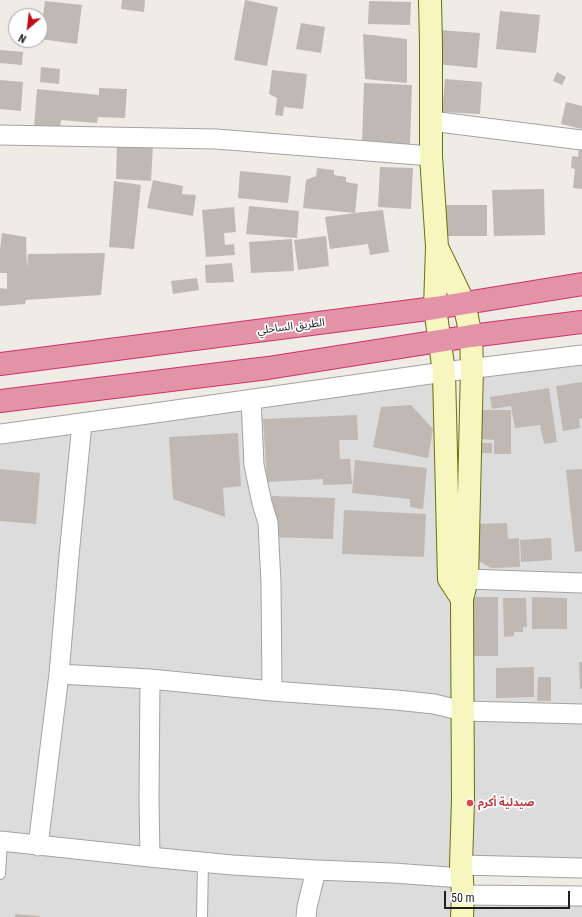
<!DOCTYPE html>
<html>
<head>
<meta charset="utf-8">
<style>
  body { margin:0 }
  #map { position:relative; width:582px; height:917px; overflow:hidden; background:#efece6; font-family:"Roboto Condensed",sans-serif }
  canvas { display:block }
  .north { position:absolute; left:8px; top:8px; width:40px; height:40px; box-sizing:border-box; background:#fff; border:1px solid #a5a5a5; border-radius:50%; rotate:208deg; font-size:11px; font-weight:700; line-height:16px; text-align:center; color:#1f1f1f }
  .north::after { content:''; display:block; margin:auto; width:14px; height:18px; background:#c20c16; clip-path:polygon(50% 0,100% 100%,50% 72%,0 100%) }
  .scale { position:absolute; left:444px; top:891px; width:126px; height:18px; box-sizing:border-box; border:2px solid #1f1f1f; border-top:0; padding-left:5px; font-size:12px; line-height:14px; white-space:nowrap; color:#1f1f1f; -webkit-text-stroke:3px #fff; paint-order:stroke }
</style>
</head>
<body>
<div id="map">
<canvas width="582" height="917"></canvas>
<div class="north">N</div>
<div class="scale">50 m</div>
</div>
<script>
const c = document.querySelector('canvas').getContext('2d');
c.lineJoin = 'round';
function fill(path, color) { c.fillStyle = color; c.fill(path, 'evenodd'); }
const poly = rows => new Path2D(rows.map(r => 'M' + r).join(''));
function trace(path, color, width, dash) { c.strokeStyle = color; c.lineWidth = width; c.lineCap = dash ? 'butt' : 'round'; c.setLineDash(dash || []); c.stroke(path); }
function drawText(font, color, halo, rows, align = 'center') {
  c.font = font + ' "Roboto Condensed","Noto Sans Arabic",sans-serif'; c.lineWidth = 3.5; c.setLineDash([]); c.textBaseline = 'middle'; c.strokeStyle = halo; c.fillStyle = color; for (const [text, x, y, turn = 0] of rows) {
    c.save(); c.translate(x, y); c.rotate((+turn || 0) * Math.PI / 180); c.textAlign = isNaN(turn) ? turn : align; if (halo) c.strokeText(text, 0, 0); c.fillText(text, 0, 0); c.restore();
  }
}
fill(poly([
  [582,351,582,868,461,865,461,917,0,917,0,436,444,372,460,860,472,369],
  [463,895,582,897,582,917,463,917]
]), '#dddcdc');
fill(poly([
  [122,0,145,0,144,12,121,9],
  [245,0,278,7,267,66,234,60],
  [45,1,82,5,77,44,40,39],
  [369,1,411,2,410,25,368,24],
  [500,11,540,15,536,53,496,49],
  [301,23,325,27,321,53,296,49],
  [439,30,480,33,477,68,436,64],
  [363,34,407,39,407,83,365,79],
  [0,50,23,52,22,65,0,63],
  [41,67,60,69,59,84,40,82],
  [272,70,307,74,303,109,284,107,283,116,275,115,277,98,269,94],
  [557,72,566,77,562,85,553,81],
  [445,79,482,82,480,114,442,112],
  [0,80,23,82,21,111,0,109],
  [364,83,412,85,410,144,362,143],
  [99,88,127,89,125,118,98,117,97,123,61,120,60,129,34,127,37,89,99,95],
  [566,102,582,106,582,129,561,124],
  [117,143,153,144,151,181,116,179],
  [579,147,582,148,582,189,573,188,575,169,571,168,572,156,578,157],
  [380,167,413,168,411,209,378,207],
  [317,168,334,170,334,175,346,177,346,182,358,184,355,213,383,210,389,252,370,255,368,244,330,249,325,217,355,213,303,208,306,180,316,176],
  [240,171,291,176,288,203,238,198],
  [153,180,183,186,182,194,196,195,193,216,147,208],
  [114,181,141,185,134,249,109,247],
  [544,189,545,235,494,236,492,190],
  [442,205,487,205,487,236,442,236],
  [249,206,299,211,297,238,246,234],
  [234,207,236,232,224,233,225,245,234,244,235,255,206,257,202,210],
  [2,233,26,237,27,268,28,254,105,253,101,295,26,300,25,304,0,306,0,288,7,289,7,273,0,273,0,249],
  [326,236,329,266,298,270,294,240],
  [292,239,294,271,251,273,249,242],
  [232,263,234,282,206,283,205,265],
  [197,278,199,290,173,294,171,281],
  [582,382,582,418,579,419,580,428,563,431,556,386],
  [549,388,557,442,544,444,540,425,515,428,511,406,492,409,490,397],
  [411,405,433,429,428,458,373,447,381,407],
  [479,410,511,410,511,454,494,454,494,440,479,439],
  [357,415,358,440,339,440,340,459,350,459,352,484,323,485,323,479,267,482,263,419],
  [238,433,241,486,223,488,225,517,173,499,169,437],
  [475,443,492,443,492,453,474,453],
  [355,460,427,468,423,509,410,507,410,499,352,493],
  [0,469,40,473,36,524,0,521],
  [582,469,582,551,575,552,566,470],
  [272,496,335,498,333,539,270,537],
  [344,510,426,514,424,557,342,554],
  [507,523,508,539,519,538,520,567,491,568,474,558,472,524],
  [551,538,552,560,521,562,520,540],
  [468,597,498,597,498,656,469,656],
  [532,597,567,598,567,629,532,629],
  [503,598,526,598,527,627,523,627,523,632,514,632,514,636,504,637],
  [579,662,582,662,582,689,580,689],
  [534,667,534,697,496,698,496,668],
  [538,677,551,677,551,701,537,701],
  [15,914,40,916,40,917,15,917]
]), '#c0b8b3');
const lane = poly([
  [0,874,2,841],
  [202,917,203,862]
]);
const street = poly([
  [431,121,582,140],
  [0,135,216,139,431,156],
  [251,399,254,465,262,503,268,523,271,583,272,691],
  [0,434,162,412,444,372,582,355],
  [451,579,467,579,582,583],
  [59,674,150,679,272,691,396,700,434,704,463,711,582,714],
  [0,841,150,857,232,865,316,870,393,873,462,878],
  [38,846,59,674,69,556,82,423],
  [150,857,149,799,150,679],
  [461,865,582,868],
  [463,895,582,896],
  [306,917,307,907,316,870]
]);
const secondary = poly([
  [430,0,431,45,431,156,437,247,435,308,444,372,449,579,462,599],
  [437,247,464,303,471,336,472,368,467,579,462,599,463,800,461,865,463,895,462,917]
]);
const highway = poly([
  [0,364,435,308,582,284],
  [0,401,268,368,471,336,582,322]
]);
trace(lane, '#a3a3a3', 12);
trace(street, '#a3a3a3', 21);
trace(secondary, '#6b710c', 24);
trace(highway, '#d0306f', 24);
trace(lane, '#fff', 10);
trace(street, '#fff', 19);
trace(secondary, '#f6f6be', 22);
trace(highway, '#e293a6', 22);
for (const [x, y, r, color] of [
  [470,803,4,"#e0444e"]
]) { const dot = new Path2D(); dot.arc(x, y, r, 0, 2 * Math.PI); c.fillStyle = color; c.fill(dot); trace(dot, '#fff', 1.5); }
drawText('11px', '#1f1f1f', '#fff', [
  ["الطريق الساحلي",291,327,-7]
]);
drawText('bold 11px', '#be3a42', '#fff', [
  ["صيدلية أكرم",478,803]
], 'left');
</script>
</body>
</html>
